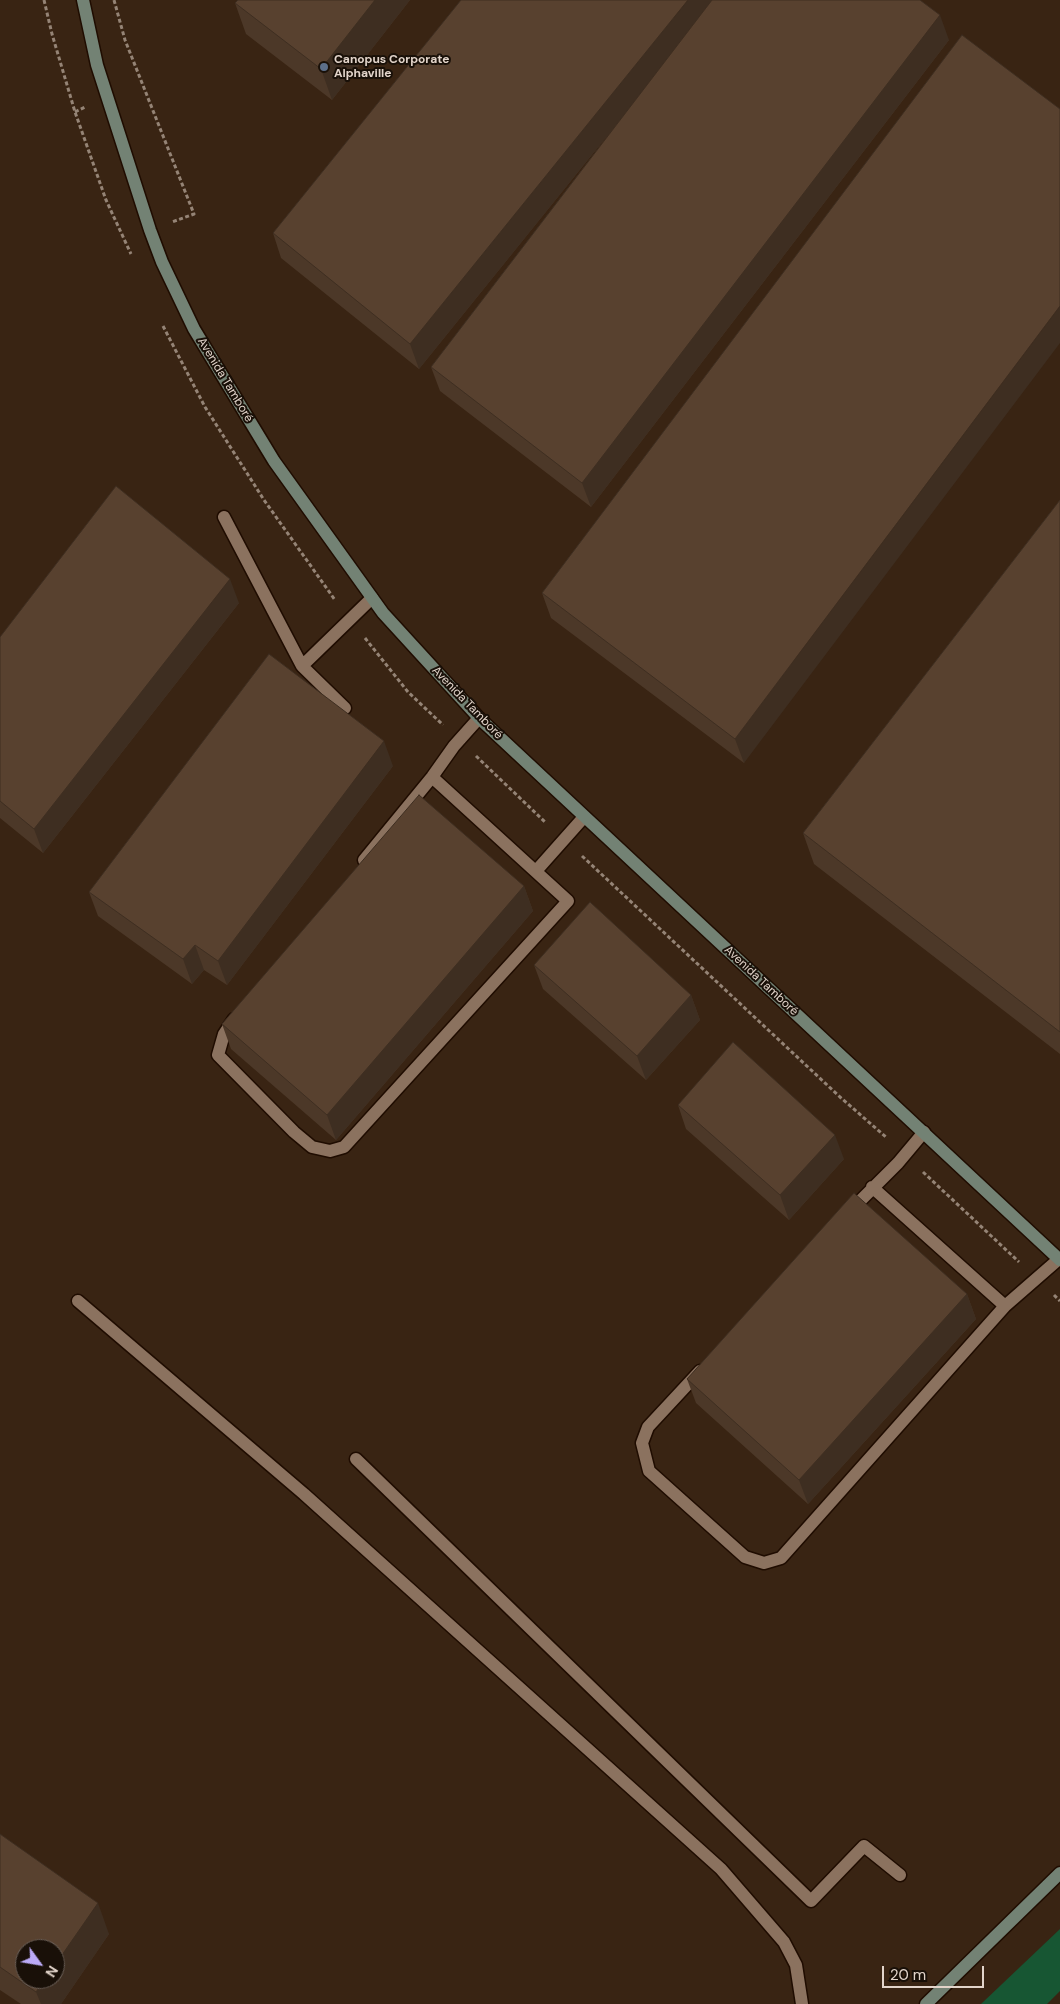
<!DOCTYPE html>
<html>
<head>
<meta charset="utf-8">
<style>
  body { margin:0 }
  #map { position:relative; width:1060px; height:2004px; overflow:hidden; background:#392413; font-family:"DM Sans",sans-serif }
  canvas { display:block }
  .north { position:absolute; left:15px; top:1939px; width:50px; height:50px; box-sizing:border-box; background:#191008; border:1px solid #695e56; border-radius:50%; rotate:122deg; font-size:14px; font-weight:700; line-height:20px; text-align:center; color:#e2d4ca }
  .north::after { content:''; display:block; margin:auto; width:18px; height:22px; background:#bbaaf6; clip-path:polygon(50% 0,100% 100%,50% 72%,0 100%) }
  .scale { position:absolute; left:882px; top:1966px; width:102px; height:22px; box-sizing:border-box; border:2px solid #e2d4ca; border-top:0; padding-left:6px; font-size:15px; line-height:18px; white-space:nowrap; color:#e2d4ca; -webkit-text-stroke:4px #191008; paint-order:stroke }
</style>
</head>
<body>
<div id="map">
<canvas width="1060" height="2004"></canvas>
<div class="north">N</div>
<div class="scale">20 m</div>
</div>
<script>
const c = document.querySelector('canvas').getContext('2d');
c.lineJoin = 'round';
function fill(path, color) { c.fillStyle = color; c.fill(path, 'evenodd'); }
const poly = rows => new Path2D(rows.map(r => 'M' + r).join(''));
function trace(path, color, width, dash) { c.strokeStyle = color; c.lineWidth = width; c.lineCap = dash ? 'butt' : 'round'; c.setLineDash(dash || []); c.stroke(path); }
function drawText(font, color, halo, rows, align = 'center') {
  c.font = font + ' "DM Sans",sans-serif'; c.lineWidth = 4; c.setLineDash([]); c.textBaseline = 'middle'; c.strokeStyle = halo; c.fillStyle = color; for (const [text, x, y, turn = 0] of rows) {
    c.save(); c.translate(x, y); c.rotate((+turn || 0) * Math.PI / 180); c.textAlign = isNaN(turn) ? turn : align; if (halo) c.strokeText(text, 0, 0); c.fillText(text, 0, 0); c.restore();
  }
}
fill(poly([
  [1060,1929,1060,1991,1047,2004,981,2004]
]), '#175633');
const lane = poly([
  [224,517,302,666],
  [345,708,302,666,372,598],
  [364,860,432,777,454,746,479,718],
  [536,871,584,817],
  [234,1019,224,1034,218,1055,294,1132,312,1147,330,1151,344,1147,568,901,432,777],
  [872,1187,1005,1306],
  [850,1211,898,1163,924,1132],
  [78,1301,304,1494,721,1869,784,1942,796,1965,802,2004],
  [700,1371,648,1427,642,1443,649,1471,745,1557,764,1563,781,1558,1005,1306,1059,1259],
  [356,1459,811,1901,864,1846,900,1875]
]);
const secondary = poly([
  [83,0,97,65,150,230,162,262,194,329,274,461,383,613,479,718,1060,1260],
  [926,2004,1060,1873]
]);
trace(lane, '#1f0c00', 15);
trace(secondary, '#1f0c00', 15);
trace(poly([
  [44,0,52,34,75,112,106,200,131,254],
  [114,0,125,40,194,214,172,222],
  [75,112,85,107],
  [163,326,205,407,264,500,335,600],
  [365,638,408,692,443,725],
  [476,756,546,823],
  [582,856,840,1097,887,1138],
  [923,1172,1019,1262],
  [1054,1295,1060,1301]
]), '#958476', 3, [4, 2.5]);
trace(lane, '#8b725f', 12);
trace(secondary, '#738274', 12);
fill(poly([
  [410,0,332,100,246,34,235,3],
  [461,0,949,40,591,507,440,391,431,367,616,125,419,369,281,258,273,233],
  [1060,109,744,763,551,618,542,593],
  [1060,500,1060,1054,814,864,803,833],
  [239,603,43,853,0,818,0,637],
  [393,766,227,985,204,970,192,984,98,916,89,892],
  [524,886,533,911,336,1140,231,1049,222,1024],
  [534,965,691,995,700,1020,646,1080,543,989],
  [678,1105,844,1159,789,1220,686,1129],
  [967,1294,976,1319,808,1504,696,1403,687,1379],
  [0,1834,109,1934,61,2004,21,2004,0,1990]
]), '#4c3828');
fill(poly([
  [375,0,410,0,332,100,321,69],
  [688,0,717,0,419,369,410,344],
  [940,15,949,40,591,507,582,483],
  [1060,306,1060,343,744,763,735,739],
  [230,579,239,603,43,853,34,829],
  [384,741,393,766,227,985,218,961],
  [524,886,533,911,336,1140,327,1115],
  [195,945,204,970,192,984,183,959],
  [691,995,700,1020,646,1080,637,1056],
  [835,1135,844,1159,789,1220,780,1195],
  [967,1294,976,1319,808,1504,799,1480],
  [98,1903,109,1934,61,2004,41,2004,36,1992,45,1979,55,1979,55,1965]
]), '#3e2e21');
const building = poly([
  [238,0,375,0,321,69,235,3,238,0],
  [461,0,688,0,410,344,273,233,461,0],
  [712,0,920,0,940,15,582,483,431,367,712,0],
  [962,35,1060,109,1060,306,735,739,542,593,962,35],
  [116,486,230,579,34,829,0,801,0,637,116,486],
  [1060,500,1060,1032,803,833,1060,500],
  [269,654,384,741,218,961,195,945,183,959,89,892,269,654],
  [419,795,524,886,327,1115,222,1024,419,795],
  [590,902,691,995,637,1056,534,965,590,902],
  [733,1042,835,1135,780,1195,678,1105,733,1042],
  [854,1193,967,1294,799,1480,687,1379,854,1193],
  [0,1834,98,1903,55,1965,55,1949,25,1949,25,1979,45,1979,36,1992,0,1967,0,1834]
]);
fill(building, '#58412f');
trace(building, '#3e2e21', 1);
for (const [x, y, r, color] of [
  [324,67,5,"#5c6f8a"]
]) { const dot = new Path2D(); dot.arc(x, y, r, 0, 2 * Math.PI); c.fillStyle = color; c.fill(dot); trace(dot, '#191008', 2); }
drawText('bold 12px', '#e2d4ca', '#191008', [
  ["Canopus Corporate",334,60],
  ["Alphaville",334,74]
], 'left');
drawText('12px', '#e2d4ca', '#191008', [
  ["Avenida Tamboré",225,380,59],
  ["Avenida Tamboré",467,703,46],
  ["Avenida Tamboré",761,981,43]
]);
</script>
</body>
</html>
